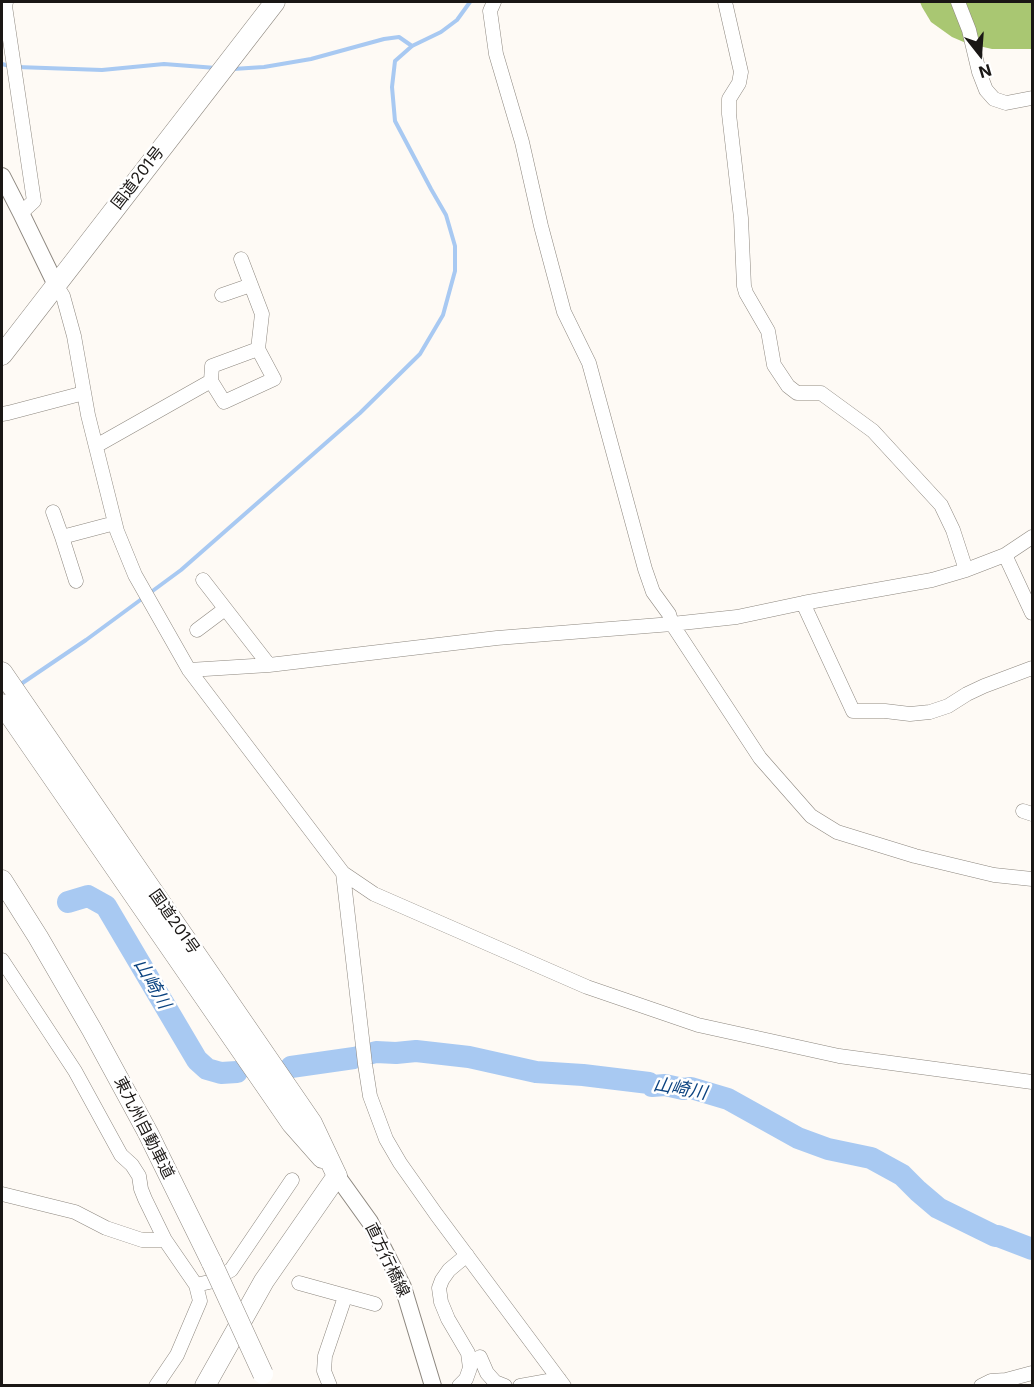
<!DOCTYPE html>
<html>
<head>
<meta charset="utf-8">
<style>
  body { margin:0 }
  #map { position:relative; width:1034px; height:1387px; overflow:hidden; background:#fefaf5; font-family:Inter,sans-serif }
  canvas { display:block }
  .frame { position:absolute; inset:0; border:3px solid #1a1715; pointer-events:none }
  .north { position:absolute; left:950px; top:24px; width:60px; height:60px; -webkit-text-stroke:4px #fff; paint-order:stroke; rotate:163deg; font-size:16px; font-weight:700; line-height:24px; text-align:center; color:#1a1715 }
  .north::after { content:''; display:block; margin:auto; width:21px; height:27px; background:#1a1715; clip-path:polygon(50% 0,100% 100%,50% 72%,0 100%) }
</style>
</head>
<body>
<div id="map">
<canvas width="1034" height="1387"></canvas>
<div class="frame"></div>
<div class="north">N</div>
</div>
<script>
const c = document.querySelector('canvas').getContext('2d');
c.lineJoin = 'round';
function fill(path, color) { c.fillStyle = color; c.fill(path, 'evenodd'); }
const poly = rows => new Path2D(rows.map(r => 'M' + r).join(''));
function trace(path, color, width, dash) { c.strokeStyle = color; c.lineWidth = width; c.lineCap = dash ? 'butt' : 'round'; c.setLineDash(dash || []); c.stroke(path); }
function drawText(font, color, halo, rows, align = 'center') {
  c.font = font + ' Inter,"Noto Sans JP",sans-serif'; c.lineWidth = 5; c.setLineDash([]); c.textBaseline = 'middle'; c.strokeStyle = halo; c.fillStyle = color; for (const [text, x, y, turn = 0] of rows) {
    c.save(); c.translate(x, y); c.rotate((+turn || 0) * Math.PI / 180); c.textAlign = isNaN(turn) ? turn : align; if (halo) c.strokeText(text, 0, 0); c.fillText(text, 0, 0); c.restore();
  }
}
fill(poly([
  [920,2,1032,2,1032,49,992,49,966,43,952,37,931,22,922,7]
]), '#a9c772');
trace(poly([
  [2,64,10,66],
  [17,67,102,70,164,64,216,68],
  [233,69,264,67,311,59,384,39,399,37,412,46],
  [18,686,86,640,181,570,360,413,420,354,443,315,455,271,455,246,446,215,431,189,395,121,392,87,395,61,412,46,441,32,457,20,470,2]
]), '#a8c9f2', 4);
trace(poly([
  [68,902,88,896,106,906,197,1060,207,1069,221,1073,237,1072],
  [291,1067,354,1058,376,1052,396,1053,416,1051,469,1057,536,1072,583,1075,649,1083,652,1086,665,1085,683,1089,691,1088,728,1099,798,1138,828,1149,871,1158,902,1175,918,1191,938,1208,995,1236,998,1236,1032,1249]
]), '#a8c9f2', 22);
const minor = poly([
  [6,2,5,6,34,201,21,213],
  [494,2,490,11,496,54,522,142,541,226,564,312,589,363,645,569,653,592,669,614,672,624,760,758,811,816,837,832,915,856,994,875,1032,879],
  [725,2,741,72,739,83,729,99,729,114,741,218,744,286,746,293,768,331,774,365,788,386,797,393,821,393,873,431,941,505,953,530,966,570],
  [958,2,969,30,979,72,986,90,994,99,1006,103,1032,98],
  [241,259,262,314,258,349],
  [56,285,63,296,74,336,88,415,117,531,135,575,189,670,343,873,374,894,587,987,698,1025,839,1056,1032,1082],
  [222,295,251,285],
  [2,414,8,413,84,393],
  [96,446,211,381,224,402,274,379,258,349,212,366,211,381],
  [53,512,62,537],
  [1005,555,1032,613],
  [203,580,269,665],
  [76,581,62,537,115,523],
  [803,603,853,711,885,711,910,714,930,712,948,706,967,694,984,686,1032,668],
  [197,630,225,609],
  [189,670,269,665,497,638,672,624,737,617,803,603,932,580,966,570,1005,555,1032,537],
  [1023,811,1032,814],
  [343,873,365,1064,370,1096,386,1139,400,1163,436,1214,564,1386],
  [2,960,75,1071,121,1155,132,1165,139,1176,141,1189,145,1199,165,1240,196,1285,200,1301,177,1355,156,1386],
  [2,1194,75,1212,106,1228,142,1240,165,1240],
  [299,1283,375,1304],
  [196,1285,209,1282,231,1270,292,1180],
  [480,1357,487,1373,495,1382,505,1386],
  [330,1386,324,1371,325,1356,345,1297],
  [459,1386,466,1379,470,1368,468,1353,448,1319,441,1302,439,1288,442,1280,449,1270,467,1255],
  [520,1386,559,1379],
  [981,1386,991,1381,1006,1380,1032,1373]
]);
const major = poly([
  [2,176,21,213,56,285],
  [337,1176,370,1222,403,1287,433,1386]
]);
const highway = poly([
  [2,355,275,2],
  [2,672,312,1123,337,1176],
  [2,704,292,1124,322,1158],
  [2,880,38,937,92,1030,148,1133,212,1263],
  [205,1386,264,1281,337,1176]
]);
trace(minor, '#8d877f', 15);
trace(major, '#8d877f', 18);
trace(highway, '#8d877f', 21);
trace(minor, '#fff', 14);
trace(major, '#fff', 16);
trace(highway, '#fff', 20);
const highwayBridge = poly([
  [212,1263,263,1374]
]);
trace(highwayBridge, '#8d877f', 21, []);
trace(highwayBridge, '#fff', 20);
drawText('16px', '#1a1715', '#fff', [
  ["国道201号",138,178,-52],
  ["国道201号",174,922,55],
  ["東九州自動車道",144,1128,63],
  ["直方行橋線",387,1260,64]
]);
drawText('italic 18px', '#0b4380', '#fff', [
  ["山崎川",152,984,60],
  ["山崎川",680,1089,10]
]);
</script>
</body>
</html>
